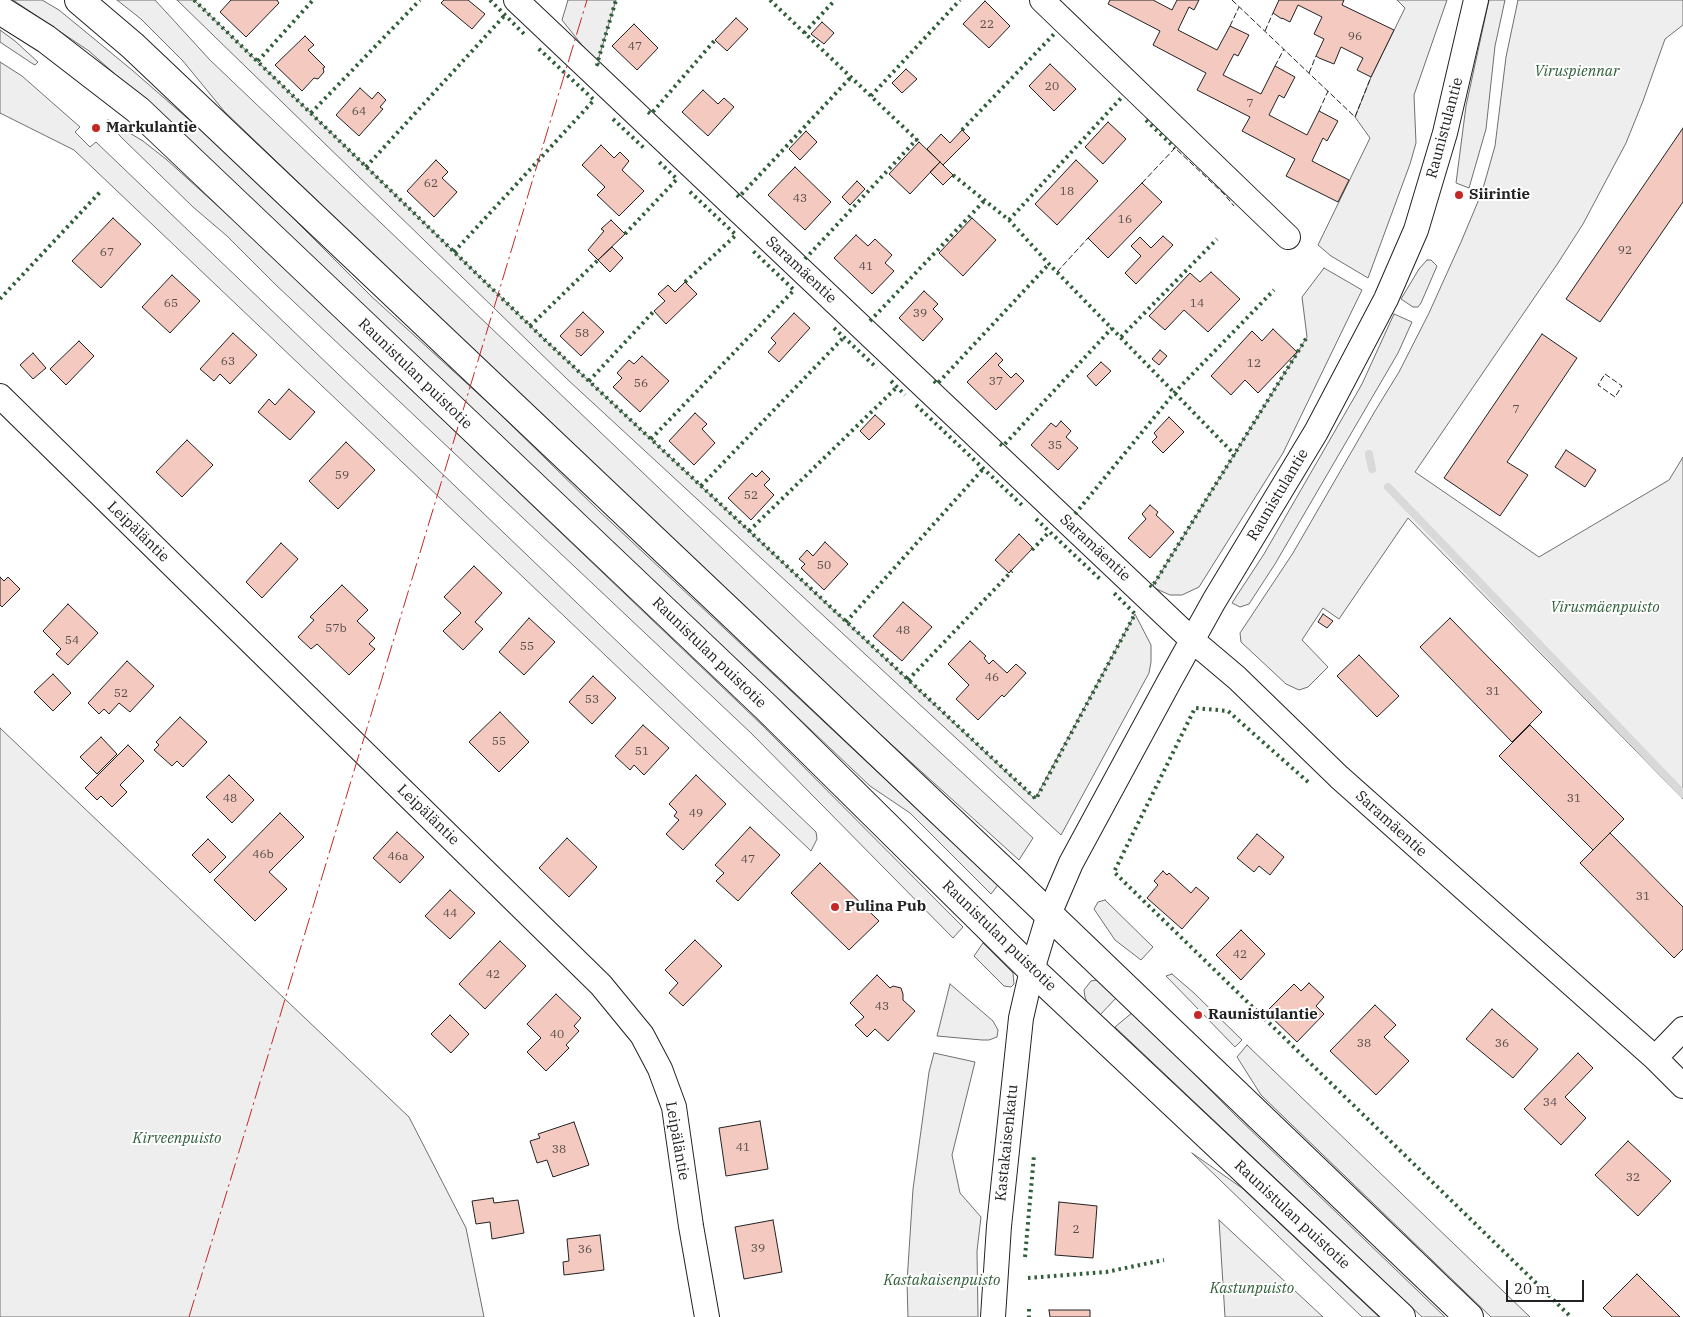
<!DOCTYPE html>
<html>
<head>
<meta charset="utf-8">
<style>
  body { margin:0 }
  #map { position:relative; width:1683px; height:1317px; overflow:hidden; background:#fff; font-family:"IBM Plex Serif",serif }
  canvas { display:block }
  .scale { position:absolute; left:1506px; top:1280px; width:78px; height:22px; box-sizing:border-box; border:2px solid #222; border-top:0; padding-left:6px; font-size:15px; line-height:18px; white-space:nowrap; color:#222; -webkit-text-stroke:4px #fff; paint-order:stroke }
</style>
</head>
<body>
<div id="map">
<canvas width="1683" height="1317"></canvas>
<div class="scale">20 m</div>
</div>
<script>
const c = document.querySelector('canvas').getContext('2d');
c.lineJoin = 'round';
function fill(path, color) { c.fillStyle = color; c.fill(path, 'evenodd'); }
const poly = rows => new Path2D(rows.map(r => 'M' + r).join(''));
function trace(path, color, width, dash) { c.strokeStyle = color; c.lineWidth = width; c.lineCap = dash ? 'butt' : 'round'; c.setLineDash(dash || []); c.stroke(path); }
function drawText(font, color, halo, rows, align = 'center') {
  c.font = font + ' "IBM Plex Serif",serif'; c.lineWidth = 4; c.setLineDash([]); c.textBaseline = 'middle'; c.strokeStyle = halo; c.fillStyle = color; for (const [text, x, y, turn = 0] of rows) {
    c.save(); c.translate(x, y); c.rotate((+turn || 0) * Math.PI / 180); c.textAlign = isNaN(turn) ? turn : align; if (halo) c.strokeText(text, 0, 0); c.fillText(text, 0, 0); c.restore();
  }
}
const green = poly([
  [13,0,42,0,59,10,132,70,202,131,275,200,371,296,497,411,598,510,998,885,991,894,910,813,870,786,197,147,89,51,13,0],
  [117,0,155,0,210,60,811,633,1033,838,1019,860,796,658,629,500,224,111,183,61,141,19,117,0],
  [177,0,194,0,545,340,1035,799,1135,614,1151,645,1151,662,1149,673,1061,835,567,379,177,0],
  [568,0,616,0,597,64,562,20,568,0],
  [1397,0,1447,0,1414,95,1416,143,1410,164,1368,278,1331,256,1318,245,1370,138,1355,117,1371,77,1405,8,1397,0],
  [1489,0,1505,0,1495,46,1486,129,1469,188,1456,183,1466,106,1489,0],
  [1518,0,1683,0,1683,25,1665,39,1643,101,1626,143,1583,224,1558,263,1415,472,1539,557,1669,480,1683,457,1683,799,1408,518,1339,619,1323,608,1302,640,1328,667,1308,687,1299,690,1286,684,1241,642,1240,633,1293,553,1375,411,1399,372,1429,313,1461,242,1482,192,1495,146,1506,57,1518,0],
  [0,30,15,41,38,62,35,65,33,64,0,42,0,30],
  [0,62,22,76,80,127,75,132,90,147,96,142,816,832,817,839,811,851,74,150,0,113,0,62],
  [108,120,143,141,167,160,242,228,762,725,963,927,953,938,752,734,276,285,227,236,193,207,122,138,108,123,108,120],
  [1427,260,1431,260,1437,266,1421,303,1418,307,1413,307,1401,299,1419,269,1427,260],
  [1324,268,1362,290,1283,453,1199,587,1182,595,1170,595,1152,587,1307,337,1302,297,1324,268],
  [1394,314,1412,322,1398,353,1275,564,1249,604,1240,607,1232,603,1264,554,1362,384,1394,314],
  [0,728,409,1117,466,1228,484,1317,0,1317,0,728],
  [1105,900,1153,947,1141,960,1115,940,1094,909,1098,902,1105,900],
  [983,943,1013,973,1014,984,1011,987,1004,986,974,956,983,943],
  [1172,974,1194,993,1242,1040,1235,1047,1166,976,1172,974],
  [1097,980,1104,983,1117,997,1100,1015,1088,1005,1085,997,1084,990,1091,981,1097,980],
  [950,984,993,1021,998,1030,997,1037,989,1040,982,1040,937,1036,950,984],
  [1133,1012,1235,1115,1445,1317,1422,1317,1115,1027,1133,1012],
  [1247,1045,1530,1317,1491,1317,1261,1095,1237,1057,1247,1045],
  [934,1053,975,1062,952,1155,960,1193,981,1217,977,1251,978,1317,908,1317,907,1282,913,1189,929,1072,934,1053],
  [1192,1153,1242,1188,1379,1317,1362,1317,1192,1153],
  [1219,1220,1323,1317,1225,1317,1219,1220]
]);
fill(green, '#eee');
trace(green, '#6f6f6f', 1);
trace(poly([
  [1369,454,1372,469],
  [1388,487,1683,794]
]), '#d9d9d9', 8);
const building = poly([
  [231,0,277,0,279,3,246,37,220,12,231,0],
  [444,0,468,0,485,14,472,29,441,3,444,0],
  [1110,0,1153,0,1172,10,1177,0,1199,0,1194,10,1189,7,1178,30,1217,50,1230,26,1249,35,1238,56,1234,54,1223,75,1261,94,1275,66,1295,77,1284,98,1279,95,1269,115,1307,135,1319,111,1338,121,1327,141,1323,138,1312,161,1349,180,1338,202,1286,176,1295,159,1242,131,1250,117,1197,90,1206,73,1153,45,1160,31,1108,4,1110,0],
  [1279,0,1344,0,1342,5,1394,30,1371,77,1357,70,1363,58,1341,47,1334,64,1319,58,1316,56,1324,39,1314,34,1322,17,1298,5,1290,22,1282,18,1282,19,1273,13,1279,0],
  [985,1,1010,26,989,48,963,24,985,1],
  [736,18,748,29,727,51,715,40,736,18],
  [822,22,834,33,824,44,811,34,822,22],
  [634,24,658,48,637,70,612,46,634,24],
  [305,36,314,45,308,50,325,67,323,68,324,72,318,79,314,78,302,91,275,65,305,36],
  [1050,64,1076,89,1054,111,1029,86,1050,64],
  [906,69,917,79,902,93,892,83,906,69],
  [360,88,372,99,378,92,386,100,380,107,383,109,359,136,336,115,360,88],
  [703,90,718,104,724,98,734,107,708,136,682,112,703,90],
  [1108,122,1126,139,1103,164,1085,147,1108,122],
  [1683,128,1683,202,1600,322,1566,299,1683,128],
  [962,130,970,138,943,165,927,149,941,134,950,143,962,130],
  [806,131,817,142,800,160,789,149,806,131],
  [919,142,940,162,910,194,889,174,919,142],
  [601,145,614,158,620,152,629,161,622,170,644,191,619,216,597,195,605,187,582,165,601,145],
  [436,160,448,172,442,178,457,192,434,217,407,191,436,160],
  [1076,160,1098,181,1057,225,1035,204,1076,160],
  [940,162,953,175,943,185,930,172,940,162],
  [795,167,831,202,805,230,768,195,795,167],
  [857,181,865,189,850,205,842,197,857,181],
  [1142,183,1162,202,1108,258,1088,238,1142,183],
  [113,218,141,244,101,288,72,261,113,218],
  [972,218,996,240,963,276,939,253,972,218],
  [611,220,625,234,598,260,588,250,604,231,601,229,611,220],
  [856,235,868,246,875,239,892,255,885,263,894,271,872,294,834,258,856,235],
  [1163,236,1173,245,1136,284,1125,273,1141,256,1131,246,1140,237,1151,248,1163,236],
  [612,247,623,258,610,272,598,260,612,247],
  [1211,272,1240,299,1208,332,1184,310,1165,330,1149,316,1190,273,1200,282,1211,272],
  [172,275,200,301,170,333,142,307,172,275],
  [685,282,697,294,666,324,654,311,665,301,658,294,668,285,675,292,685,282],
  [924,291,938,304,933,309,943,319,923,341,899,318,924,291],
  [583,312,604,332,581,356,560,336,583,312],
  [794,313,810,328,779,362,768,352,776,343,771,338,794,313],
  [1273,329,1297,352,1258,393,1245,380,1231,395,1211,376,1252,331,1262,341,1273,329],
  [233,333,257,355,230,384,220,374,214,381,200,369,233,333],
  [1542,334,1577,358,1507,462,1528,475,1500,516,1444,478,1542,334],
  [79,341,94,356,66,385,50,369,79,341],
  [1160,350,1167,356,1159,365,1152,359,1160,350],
  [33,353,46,368,33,379,20,365,33,353],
  [996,353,1003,360,998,365,1011,378,1016,373,1024,381,996,410,967,382,996,353],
  [642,356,669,381,640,412,613,387,622,378,617,373,629,360,634,364,642,356],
  [1101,362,1111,371,1096,386,1087,376,1101,362],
  [289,389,315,412,290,440,258,412,269,399,275,405,289,389],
  [695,413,707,424,702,429,715,443,694,465,669,441,695,413],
  [875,415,885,424,869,440,860,431,875,415],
  [1169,417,1184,432,1163,453,1152,442,1157,437,1154,433,1169,417],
  [1061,421,1071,431,1066,437,1078,448,1058,470,1031,445,1051,423,1056,427,1061,421],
  [187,440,213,465,182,497,156,472,187,440],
  [346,442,375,470,338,509,309,481,346,442],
  [1566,450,1596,470,1585,487,1555,467,1566,450],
  [762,471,770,479,764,485,774,495,751,520,728,498,752,473,756,477,762,471],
  [1150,505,1158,512,1156,515,1174,532,1150,558,1128,538,1146,519,1142,514,1150,505],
  [1019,534,1033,548,1009,573,995,560,1019,534],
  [825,542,848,564,824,590,801,568,805,564,799,559,807,550,813,556,825,542],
  [281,543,298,559,262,598,246,582,281,543],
  [474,566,502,593,475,622,483,629,463,650,443,631,461,613,444,597,474,566],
  [0,577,4,581,8,577,20,589,2,607,0,605,0,577],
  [342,585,368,610,357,621,375,638,369,644,375,649,349,675,317,644,311,649,298,637,314,620,310,617,342,585],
  [903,602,932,627,902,661,873,636,903,602],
  [68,604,98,633,68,665,56,654,61,649,43,631,68,604],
  [1323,614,1333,621,1327,628,1318,622,1323,614],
  [529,618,555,642,524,675,499,652,529,618],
  [1450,618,1542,712,1512,742,1420,647,1450,618],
  [970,641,986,656,984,658,989,664,993,660,1007,673,1016,664,1026,673,1004,697,1002,695,978,720,956,699,969,685,948,664,970,641],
  [1359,655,1399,696,1377,717,1337,676,1359,655],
  [127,661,154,686,130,712,119,703,109,714,104,709,99,714,88,703,127,661],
  [53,674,71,693,53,711,34,692,53,674],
  [593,676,616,698,592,724,569,702,593,676],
  [500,712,529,742,499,772,469,742,500,712],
  [180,717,207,742,183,767,177,761,172,766,154,750,159,745,156,742,180,717],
  [643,725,669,748,644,775,634,765,630,770,615,756,643,725],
  [1530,725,1624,819,1593,850,1499,756,1530,725],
  [101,737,117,754,97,774,80,757,101,737],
  [128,745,144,761,120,785,127,792,112,807,101,796,97,800,85,788,128,745],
  [229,775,254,800,232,823,206,797,229,775],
  [696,775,726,804,683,850,666,834,679,820,674,816,677,812,669,804,696,775],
  [280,813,304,837,269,872,287,889,255,921,214,880,280,813],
  [750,827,780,855,738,901,716,881,724,873,715,865,750,827],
  [397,832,424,857,400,883,373,858,397,832],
  [1610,833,1683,907,1683,949,1674,958,1580,863,1610,833],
  [1257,834,1284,857,1270,875,1259,866,1254,872,1237,858,1257,834],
  [567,838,597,867,569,897,539,868,567,838],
  [208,839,226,857,210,873,192,855,208,839],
  [820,863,879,921,849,950,791,893,820,863],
  [1163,871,1167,875,1169,873,1191,893,1196,887,1209,898,1182,929,1147,898,1158,885,1154,881,1163,871],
  [450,890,475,913,450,939,425,916,450,890],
  [1241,930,1265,954,1241,980,1216,955,1241,930],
  [695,940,722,966,683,1006,669,993,678,983,665,970,695,940],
  [500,941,526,966,485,1009,459,984,500,941],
  [877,975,890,988,893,986,901,988,903,994,903,1000,915,1011,888,1041,875,1029,867,1037,855,1025,864,1017,850,1003,877,975],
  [1309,983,1324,997,1316,1006,1324,1014,1297,1042,1266,1012,1294,984,1301,991,1309,983],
  [556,994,581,1018,574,1026,579,1031,566,1045,569,1048,546,1071,527,1052,541,1038,527,1024,556,994],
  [1375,1005,1396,1025,1384,1037,1409,1061,1376,1095,1330,1051,1375,1005],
  [1492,1009,1538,1049,1513,1078,1466,1039,1492,1009],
  [450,1015,469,1034,451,1053,431,1034,450,1015],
  [1578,1053,1593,1068,1565,1097,1586,1118,1561,1145,1524,1109,1578,1053],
  [760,1121,768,1169,726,1176,719,1128,760,1121],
  [574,1122,589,1165,553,1177,547,1160,537,1163,530,1141,540,1138,538,1134,574,1122],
  [1628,1141,1671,1181,1638,1216,1595,1175,1628,1141],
  [493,1198,494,1203,518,1200,524,1233,492,1239,490,1222,476,1224,472,1201,493,1198],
  [1059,1202,1097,1206,1093,1258,1055,1255,1059,1202],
  [773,1220,782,1272,744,1279,735,1227,773,1220],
  [600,1235,604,1270,564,1275,563,1262,569,1261,567,1239,600,1235],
  [1637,1274,1680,1317,1612,1317,1603,1308,1637,1274],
  [1049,1310,1090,1310,1090,1317,1050,1317,1049,1310]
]);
fill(building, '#f3c9c0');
trace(building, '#222', 1);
const street = poly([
  [516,0,1192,640,1237,678,1339,777,1655,1058,1683,1086],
  [1042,0,1288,237],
  [0,396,601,985,642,1035,660,1069,674,1107,691,1226,707,1317],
  [1655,1058,1683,1029],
  [993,1317,999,1226,1021,1018,1032,970,1049,914,1071,863,1169,682,1214,601,1316,432,1386,299,1416,230,1445,133,1476,0]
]);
const secondary = poly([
  [79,0,133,46,441,338,1014,881,1469,1317],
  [0,10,46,39,138,110,767,708,1032,970,1401,1317]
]);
trace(street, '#222', 26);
trace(secondary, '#222', 30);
trace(street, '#fff', 24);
trace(secondary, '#fff', 28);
trace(poly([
  [194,0,545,340,1036,799,1135,614,1112,591],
  [490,0,524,34],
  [770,0,919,142],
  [804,33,835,0],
  [258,61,313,0],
  [599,65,597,64,616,0],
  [871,96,960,0],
  [648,112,651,114,715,40],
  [311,113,420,0],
  [613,119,645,149],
  [1146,120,1175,148],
  [962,130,1055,33],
  [366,167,505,15],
  [953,175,1009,220,1049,264,1235,455],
  [737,195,739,197,851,77],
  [1009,220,1122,97],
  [625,234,677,179,659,162],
  [454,252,594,100,538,48],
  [805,259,917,139],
  [685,282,736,235,688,190],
  [0,299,100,192],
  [870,321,985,200],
  [530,326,598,260],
  [834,328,877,368],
  [1121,337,1217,239],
  [589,381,654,311],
  [891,381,905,395],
  [934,381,937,384,1049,264],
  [916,405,1024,507],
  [651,439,794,290,753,251],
  [1000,444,1003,446,1112,328],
  [701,486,844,337],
  [1075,514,1175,392,1274,290],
  [1036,519,1101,580],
  [749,531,897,387],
  [1032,550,1049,532],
  [1150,585,1152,587,1307,337],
  [846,622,983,469],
  [908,680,1012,571],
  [1308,782,1228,711,1195,708,1114,872,1571,1317],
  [1025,1257,1034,1155],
  [1028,1278,1106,1272,1164,1260],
  [1029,1309,1029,1317]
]), '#2f5e38', 4, [2.5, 4]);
trace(poly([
  [1232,0,1355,117,1371,77],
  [1230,26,1239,7],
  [1265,31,1273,13],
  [1275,66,1284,49],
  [1309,73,1316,56],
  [1319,111,1328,91],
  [1142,183,1175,148,1224,194,1234,206],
  [1057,272,1088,238],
  [1605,374,1622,386,1615,397,1598,385,1605,374]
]), '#222', 1, [6, 2.5]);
trace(poly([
  [189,1317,587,0]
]), '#c62828', 1, [18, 4, 2.5, 4]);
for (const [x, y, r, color] of [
  [96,128,5,"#c62828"],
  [1459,195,5,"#c62828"],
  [835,907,5,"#c62828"],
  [1198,1015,5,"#c62828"]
]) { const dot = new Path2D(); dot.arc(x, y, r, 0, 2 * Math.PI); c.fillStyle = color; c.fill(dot); trace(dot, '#fff', 2); }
drawText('12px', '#564c4a', null, [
  ["22",987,25],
  ["96",1355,37],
  ["47",635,47],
  ["20",1052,87],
  ["7",1250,104],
  ["64",359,112],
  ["62",431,184],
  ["18",1067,192],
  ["43",800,199],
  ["16",1125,220],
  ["92",1625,251],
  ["67",107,253],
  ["41",866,267],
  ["65",171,304],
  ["14",1197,304],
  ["39",920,314],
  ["58",582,334],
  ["63",228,362],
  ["12",1254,364],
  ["37",996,382],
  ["56",641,384],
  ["7",1516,410],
  ["35",1055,446],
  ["59",342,476],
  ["52",751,496],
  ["50",824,566],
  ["57b",336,629],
  ["48",903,631],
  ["54",72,641],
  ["55",527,647],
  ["46",992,678],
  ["31",1493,692],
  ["52",121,694],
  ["53",592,700],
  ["55",499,742],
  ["51",642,752],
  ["48",230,799],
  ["31",1574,799],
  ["49",696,814],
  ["46b",263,855],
  ["46a",398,857],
  ["47",748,860],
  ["31",1643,897],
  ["44",450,914],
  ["42",1240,955],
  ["42",493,975],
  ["43",882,1007],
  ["40",557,1035],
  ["38",1364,1044],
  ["36",1502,1044],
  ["34",1550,1103],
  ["41",743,1148],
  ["38",559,1150],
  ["32",1633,1178],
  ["2",1076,1230],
  ["39",758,1249],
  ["36",585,1250]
]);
drawText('italic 15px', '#2f5e38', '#fff', [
  ["Viruspiennar",1577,72],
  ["Virusmäenpuisto",1605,608],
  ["Kirveenpuisto",177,1139],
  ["Kastakaisenpuisto",942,1281],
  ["Kastunpuisto",1252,1289]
]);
drawText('bold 15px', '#222', '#fff', [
  ["Markulantie",106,128],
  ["Siirintie",1469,195],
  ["Pulina Pub",845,907],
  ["Raunistulantie",1208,1015]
], 'left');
drawText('15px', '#222', '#fff', [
  ["Raunistulantie",1445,128,-75],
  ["Saramäentie",801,270,43],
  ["Raunistulan puistotie",415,374,44],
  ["Raunistulantie",1278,495,-59],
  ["Leipäläntie",138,532,44],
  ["Saramäentie",1095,548,43],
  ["Raunistulan puistotie",709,653,44],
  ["Leipäläntie",428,815,44],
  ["Saramäentie",1391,824,42],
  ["Raunistulan puistotie",999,936,44],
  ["Leipäläntie",677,1141,80],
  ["Kastakaisenkatu",1007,1143,-84],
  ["Raunistulan puistotie",1292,1215,43]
]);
</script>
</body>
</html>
